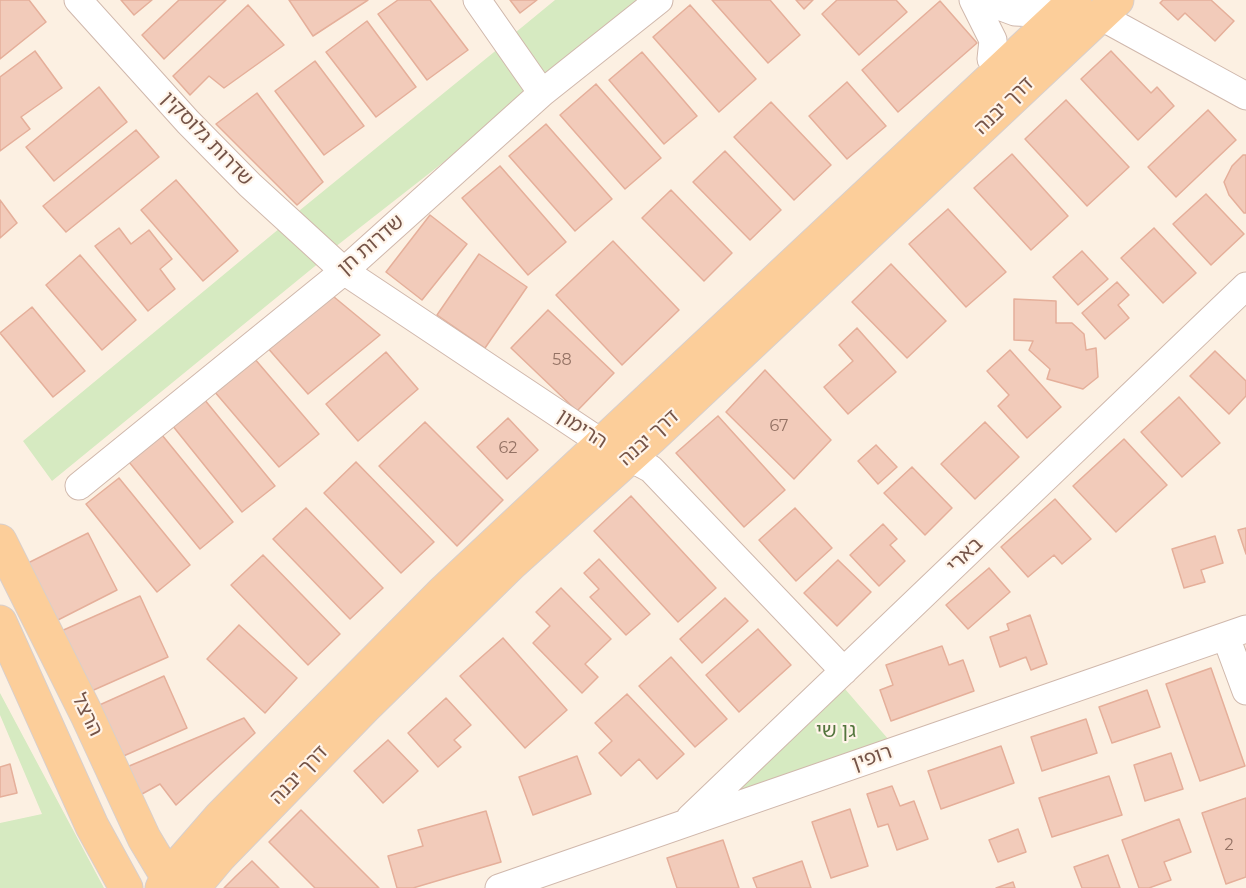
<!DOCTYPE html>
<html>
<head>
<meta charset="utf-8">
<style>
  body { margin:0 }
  canvas { display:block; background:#fcf0e2 }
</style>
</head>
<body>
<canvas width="1246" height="888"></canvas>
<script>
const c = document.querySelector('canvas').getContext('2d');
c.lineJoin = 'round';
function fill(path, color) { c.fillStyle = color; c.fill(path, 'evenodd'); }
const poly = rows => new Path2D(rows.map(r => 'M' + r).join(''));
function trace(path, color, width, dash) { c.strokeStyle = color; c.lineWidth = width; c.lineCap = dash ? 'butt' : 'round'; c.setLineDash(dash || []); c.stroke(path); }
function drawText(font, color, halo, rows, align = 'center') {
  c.font = font + ' Montserrat,"Noto Sans Hebrew",sans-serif'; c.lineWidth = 4.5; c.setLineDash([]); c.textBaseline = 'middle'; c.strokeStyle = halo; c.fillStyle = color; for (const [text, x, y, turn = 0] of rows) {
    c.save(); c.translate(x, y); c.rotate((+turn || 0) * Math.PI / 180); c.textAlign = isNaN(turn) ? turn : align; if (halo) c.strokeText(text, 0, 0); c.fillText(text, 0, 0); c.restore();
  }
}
fill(poly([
  [555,0,647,0,545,85,510,37],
  [499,48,532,93,330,251,294,215],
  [280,228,320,262,52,481,23,441],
  [839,682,895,747,705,810],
  [0,693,104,888,0,888,0,823,42,814,0,715]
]), '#d6eac1');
const building = poly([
  [0,0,29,0,46,22,0,59,0,0],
  [121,0,152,0,134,15,121,0],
  [179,0,226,0,164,59,142,35,179,0],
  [289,0,368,0,313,36,289,0],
  [398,0,430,0,468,50,427,80,378,14,398,0],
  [510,0,537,0,520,13,510,0],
  [712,0,770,0,800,35,768,63,712,0],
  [796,0,813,0,804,9,796,0],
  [837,0,896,0,907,12,859,55,822,14,837,0],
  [1163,0,1211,0,1234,21,1215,41,1185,13,1178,20,1160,3,1163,0],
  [940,1,977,43,898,112,862,70,940,1],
  [248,5,284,45,224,88,209,76,190,95,173,76,248,5],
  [690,5,756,79,719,112,653,37,690,5],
  [367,21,416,87,376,117,326,52,367,21],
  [35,51,62,88,21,117,30,129,0,151,0,77,35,51],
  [1111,51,1151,93,1157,87,1174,106,1138,140,1081,79,1111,51],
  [642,52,697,116,664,144,609,80,642,52],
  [315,61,364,126,324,155,275,91,315,61],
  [847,82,886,126,847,159,809,116,847,82],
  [596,84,661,158,625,189,560,115,596,84],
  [99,87,127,122,54,181,26,147,99,87],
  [257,93,323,182,297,205,216,124,257,93],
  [1066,100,1129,167,1087,206,1025,139,1066,100],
  [771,102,831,165,794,200,734,137,771,102],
  [1208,110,1236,140,1176,197,1148,167,1208,110],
  [546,124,612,199,575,231,509,156,546,124],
  [136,130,159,157,66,232,43,206,136,130],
  [725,151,781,210,750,240,693,182,725,151],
  [1012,154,1068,216,1031,250,974,188,1012,154],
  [1243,155,1246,155,1246,213,1244,213,1229,195,1224,182,1232,166,1243,155],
  [500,166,566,242,528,275,462,198,500,166],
  [176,180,238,251,203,281,141,210,176,180],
  [671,190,732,253,704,281,642,218,671,190],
  [1206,194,1244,234,1211,265,1173,224,1206,194],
  [0,200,17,223,0,238,0,200],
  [948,209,1006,272,966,307,909,244,948,209],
  [430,215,467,244,422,300,386,272,430,215],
  [119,228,131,244,149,230,172,259,160,269,175,289,148,311,95,246,119,228],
  [1154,228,1196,273,1163,303,1121,258,1154,228],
  [613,241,679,310,622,365,556,295,613,241],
  [1082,251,1108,279,1078,305,1053,277,1082,251],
  [479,254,527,287,485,348,437,315,479,254],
  [80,255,136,320,102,350,46,285,80,255],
  [891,264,946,321,907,358,852,302,891,264],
  [1117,282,1129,295,1118,305,1129,318,1105,339,1082,313,1117,282],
  [328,292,380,335,308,394,266,346,328,292],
  [1014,299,1056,301,1056,323,1072,323,1084,334,1086,350,1096,348,1098,377,1083,389,1047,379,1050,369,1029,350,1033,341,1014,340,1014,299],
  [32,307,85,371,53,397,0,333,32,307],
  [548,310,614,373,577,411,511,348,548,310],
  [857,328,896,372,848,414,824,387,853,361,839,345,857,328],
  [1010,350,1061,407,1027,438,998,406,1009,395,987,371,1010,350],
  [1215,351,1246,381,1246,396,1229,414,1190,376,1215,351],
  [386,352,418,389,358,441,326,404,386,352],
  [254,358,319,434,279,467,214,391,254,358],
  [765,370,831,440,794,479,726,412,765,370],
  [1179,397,1220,443,1182,477,1141,432,1179,397],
  [204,399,275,486,242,512,172,425,204,399],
  [718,416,785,490,744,527,676,453,718,416],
  [508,418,538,450,507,479,477,447,508,418],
  [425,422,503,500,457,546,379,466,425,422],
  [985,422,1019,457,975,499,941,464,985,422],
  [162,435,233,522,200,549,129,462,162,435],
  [1124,439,1167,485,1116,532,1073,486,1124,439],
  [876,445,897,467,878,484,858,461,876,445],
  [356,462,434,542,401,573,324,493,356,462],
  [912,467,952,508,925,535,884,493,912,467],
  [119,478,190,565,157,592,86,504,119,478],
  [631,496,716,588,678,622,594,531,631,496],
  [1055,499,1091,539,1062,564,1054,555,1028,577,1001,547,1055,499],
  [306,508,383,588,350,619,273,539,306,508],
  [795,508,832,548,796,581,759,540,795,508],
  [883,524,897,539,890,545,905,561,879,586,850,555,883,524],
  [1246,528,1246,554,1238,530,1246,528],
  [88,533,117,590,54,622,24,565,88,533],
  [1215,536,1223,563,1201,570,1205,582,1184,588,1172,549,1215,536],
  [263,555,340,634,308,665,231,585,263,555],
  [599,559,650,614,626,635,590,597,599,589,584,573,599,559],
  [838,560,871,592,837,626,804,593,838,560],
  [989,568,1010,592,968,629,946,605,989,568],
  [561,588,611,639,585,664,598,677,582,693,533,643,550,626,536,612,561,588],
  [140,596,168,657,87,693,59,632,140,596],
  [725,598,748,621,702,663,680,639,725,598],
  [1030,615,1047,664,1031,670,1026,657,1000,667,990,637,1009,630,1007,624,1030,615],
  [239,625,297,678,265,713,207,659,239,625],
  [758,629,791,665,739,712,706,675,758,629],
  [503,638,567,710,525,748,460,676,503,638],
  [942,646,949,665,963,660,974,691,891,721,880,690,893,685,886,665,942,646],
  [671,657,727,719,695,747,639,686,671,657],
  [1211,668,1245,766,1200,781,1166,684,1211,668],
  [164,676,187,728,119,758,95,707,164,676],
  [1147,690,1160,727,1112,743,1099,707,1147,690],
  [627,694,684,754,657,779,639,759,621,776,599,753,612,741,595,723,627,694],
  [446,698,471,725,454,740,461,747,438,767,408,733,446,698],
  [244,718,255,733,176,805,160,784,133,799,122,769,244,718],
  [1086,719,1097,753,1042,771,1031,737,1086,719],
  [388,740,418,771,383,803,354,771,388,740],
  [1001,746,1014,783,941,809,928,771,1001,746],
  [1171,753,1183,789,1145,801,1134,765,1171,753],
  [577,756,591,794,533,815,519,777,577,756],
  [10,764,17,793,0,797,0,767,10,764],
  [1109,776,1122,815,1052,837,1039,798,1109,776],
  [892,786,900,806,914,801,928,839,897,850,888,824,878,827,867,794,892,786],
  [1246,798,1246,877,1226,884,1202,813,1246,798],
  [850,809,868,866,831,878,812,822,850,809],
  [301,810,379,888,315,888,269,842,301,810],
  [486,811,501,862,413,888,397,888,388,856,423,846,418,830,486,811],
  [1179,819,1191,852,1164,862,1171,880,1149,888,1139,888,1122,840,1179,819],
  [1018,829,1026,852,998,862,989,840,1018,829],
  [723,840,739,888,677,888,667,858,723,840],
  [1108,855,1120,888,1082,888,1074,867,1108,855],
  [252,861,279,888,224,888,236,876,252,861],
  [802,861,811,888,757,888,753,878,802,861],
  [1013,882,1015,888,996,888,1013,882]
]);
fill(building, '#f2cbba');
trace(building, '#e5af9a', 1.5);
const minor = poly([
  [78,0,188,122,250,185,344,271,602,443,651,469,844,671],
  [477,0,542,93],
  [973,0,993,40,991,59,1013,56],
  [983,0,1015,12,1100,16,1246,96],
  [79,486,344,271,542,93,659,0],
  [1226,637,1246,691],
  [690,818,1246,286],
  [499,888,1246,629]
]);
const primary = poly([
  [0,541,87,715,144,838,174,888],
  [0,622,92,826,126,888],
  [162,888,167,878,221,816,442,593,1075,0],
  [193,888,220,856,364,708,511,564,652,437,1117,0]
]);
trace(minor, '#d0b8ac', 29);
trace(primary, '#d8cfcc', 35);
trace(minor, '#fff', 27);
trace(primary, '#fcce9a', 33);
drawText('16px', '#947264', null, [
  ["58",562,360],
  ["67",779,426],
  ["62",508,448],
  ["2",1229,845]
]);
drawText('20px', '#755448', '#fff4e9', [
  ["דרך יבנה",1004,106,-44],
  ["שדרות גלוסקין",207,139,46],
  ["שדרות חן",371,245,-41],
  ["הרימון",582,429,33],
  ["דרך יבנה",649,438,-42],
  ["בארי",965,555,-44],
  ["הרצל",87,715,64],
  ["רופין",872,758,-19],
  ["דרך יבנה",299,775,-46]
]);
drawText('20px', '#53753d', '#fff4e9', [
  ["גן שי",836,731]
]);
</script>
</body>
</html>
